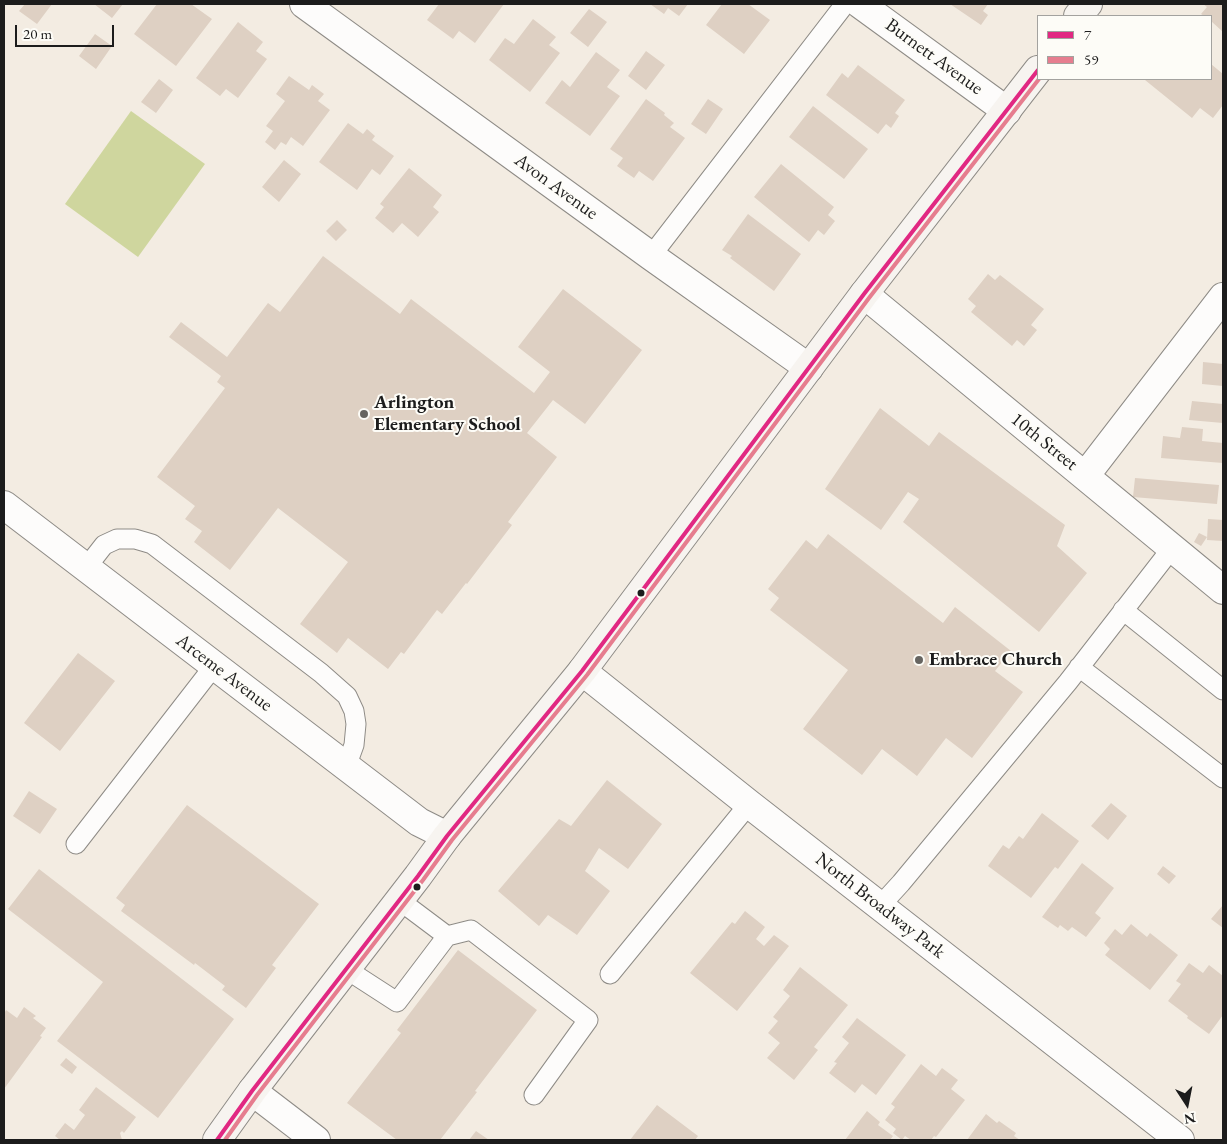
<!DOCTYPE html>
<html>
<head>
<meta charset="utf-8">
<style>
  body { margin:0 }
  #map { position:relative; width:1227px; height:1144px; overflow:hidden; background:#f3ece2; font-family:"EB Garamond",serif }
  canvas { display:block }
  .frame { position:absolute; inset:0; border:5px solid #1c1c1c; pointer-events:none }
  .legend { position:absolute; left:1037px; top:15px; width:175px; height:65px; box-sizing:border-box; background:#fdfcf7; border:1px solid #a3a29f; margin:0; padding:6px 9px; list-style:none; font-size:15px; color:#1c1c1c }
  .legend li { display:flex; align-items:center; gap:10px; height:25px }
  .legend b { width:25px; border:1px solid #a3a29f }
  .north { position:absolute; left:1162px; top:1079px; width:50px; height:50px; -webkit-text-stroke:4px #fdfcf7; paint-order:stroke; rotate:169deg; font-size:14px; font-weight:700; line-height:20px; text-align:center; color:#1c1c1c }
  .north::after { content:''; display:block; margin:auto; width:18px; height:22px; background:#1c1c1c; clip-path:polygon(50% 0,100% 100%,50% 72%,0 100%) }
  .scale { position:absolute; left:15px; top:25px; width:99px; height:22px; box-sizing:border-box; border:2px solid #1c1c1c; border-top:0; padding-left:6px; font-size:15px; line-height:18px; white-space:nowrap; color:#1c1c1c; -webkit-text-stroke:4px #fdfcf7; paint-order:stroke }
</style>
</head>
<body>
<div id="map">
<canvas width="1227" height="1144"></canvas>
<div class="frame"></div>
<ul class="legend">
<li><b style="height:6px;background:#e12882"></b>7</li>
<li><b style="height:6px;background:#e67d8f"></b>59</li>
</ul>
<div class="north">N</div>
<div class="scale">20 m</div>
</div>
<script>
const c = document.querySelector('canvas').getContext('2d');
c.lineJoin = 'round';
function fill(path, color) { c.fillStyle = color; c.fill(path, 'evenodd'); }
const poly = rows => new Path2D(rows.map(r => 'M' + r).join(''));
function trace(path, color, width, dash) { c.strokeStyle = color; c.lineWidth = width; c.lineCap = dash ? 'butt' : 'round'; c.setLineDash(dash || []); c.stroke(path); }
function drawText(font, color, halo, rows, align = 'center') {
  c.font = font + ' "EB Garamond",serif'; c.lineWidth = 4; c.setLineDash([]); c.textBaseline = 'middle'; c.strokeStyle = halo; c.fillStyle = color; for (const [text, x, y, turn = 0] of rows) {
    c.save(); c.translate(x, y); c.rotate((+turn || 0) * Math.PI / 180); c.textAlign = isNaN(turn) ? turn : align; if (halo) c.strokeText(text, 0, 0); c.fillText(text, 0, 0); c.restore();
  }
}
fill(poly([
  [131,111,205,164,138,257,65,204]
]), '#cfd69e');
fill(poly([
  [25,4,52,4,37,24,19,11],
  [94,4,123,4,112,18],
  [157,4,191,4,212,19,176,66,134,34],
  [439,4,504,4,475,43,459,31,453,39,427,20],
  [650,4,688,4,679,16,668,8,664,14],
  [722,4,748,4,770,20,744,54,706,25],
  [950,4,988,4,983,11,988,15,981,25],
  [1203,4,1223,4,1223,32,1211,21,1211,16,1204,16,1201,14,1207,7],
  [589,9,607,22,588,47,570,33],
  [533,19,556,37,549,45,560,53,530,92,489,60,505,38,514,44],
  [238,22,263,42,256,51,267,59,238,98,226,89,220,96,196,78],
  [95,34,112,46,96,69,79,56],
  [646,51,665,65,646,90,628,76],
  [596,52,620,70,607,87,620,96,590,136,545,103,562,80,570,87],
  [1211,64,1223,74,1222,80,1223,81,1223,105,1213,118,1200,108,1192,118,1145,80,1147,79,1211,79],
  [858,65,905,100,895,113,899,116,891,128,886,124,878,134,826,95,842,73,848,78],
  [289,76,309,90,312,85,324,94,318,101,330,110,303,146,291,137,286,145,281,142,275,150,265,142,273,131,266,126,285,101,276,94],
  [159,79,173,90,156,113,141,102],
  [646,99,665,113,664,115,674,123,670,127,685,138,653,181,639,171,634,178,617,166,623,158,610,149],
  [708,99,723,109,706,134,691,124],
  [813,106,868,149,844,179,789,137],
  [348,123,363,134,367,129,375,136,372,140,394,156,380,175,372,169,357,190,319,162],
  [284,160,301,174,279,202,262,187],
  [781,164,834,207,828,215,835,221,824,235,818,230,809,242,754,197],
  [409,168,442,195,433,207,439,212,418,237,402,223,393,233,375,218,384,207,380,204],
  [748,214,801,254,774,291,730,258,732,256,722,250],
  [337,220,347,230,336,241,326,231],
  [323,256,400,314,411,299,534,393,550,372,518,347,563,289,642,350,585,424,553,400,527,433,557,457,508,522,512,525,467,584,466,583,442,614,437,610,404,654,401,652,388,669,348,638,337,653,300,624,348,562,278,508,230,570,194,542,202,531,185,519,195,506,157,477,225,388,217,382,221,376,169,337,181,322,227,357,268,303,280,312],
  [988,274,995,280,1000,275,1044,309,1031,325,1037,330,1024,346,1017,340,1012,346,971,312,976,306,968,299],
  [1203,362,1223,364,1223,386,1202,384],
  [1192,401,1223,404,1223,423,1189,420],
  [880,408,929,446,939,432,1065,525,1057,546,1087,573,1039,632,903,522,919,499,908,492,881,530,825,489],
  [1182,427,1203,429,1202,441,1223,443,1223,463,1161,458,1163,436,1180,438],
  [1135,478,1219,485,1217,504,1133,497],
  [1208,519,1223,520,1223,541,1207,540],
  [1199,533,1207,537,1201,546,1194,542],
  [828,534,943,623,955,607,1011,651,995,671,1023,692,972,758,946,738,917,776,882,749,862,775,803,729,848,670,770,610,779,598,768,589,806,540,817,549],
  [78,653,115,681,60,751,24,723],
  [607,780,662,824,628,869,599,848,585,871,610,891,577,935,548,915,539,926,498,891,559,819,571,826],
  [29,791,57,809,40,834,13,816],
  [1111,803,1127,816,1108,840,1091,826],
  [187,805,319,904,272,965,276,968,246,1008,222,990,225,986,195,963,194,965,121,911,125,905,116,898],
  [1042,813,1079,841,1058,869,1055,867,1031,898,988,866,1003,845,1009,849,1019,836,1023,839],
  [1082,863,1114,888,1095,913,1101,918,1086,937,1072,927,1068,931,1060,925,1058,928,1042,917],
  [1163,866,1176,876,1169,884,1157,874],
  [39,869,234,1019,158,1118,57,1041,103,982,8,909],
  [1223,905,1223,928,1211,919],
  [745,911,765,927,756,939,764,946,774,935,789,946,737,1011,690,973,732,922,735,924],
  [1131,924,1147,937,1150,933,1178,955,1150,990,1105,955,1110,949,1104,943,1115,929,1122,935],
  [458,950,537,1010,475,1091,477,1092,440,1140,397,1140,347,1103,401,1033,397,1030],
  [1189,963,1203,973,1209,965,1223,976,1223,1015,1209,1034,1187,1018,1188,1016,1168,1001,1181,984,1176,981],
  [800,967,848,1005,814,1047,818,1050,794,1080,767,1058,780,1043,768,1033,778,1021,773,1017,790,996,783,990],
  [24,1007,36,1016,33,1018,46,1028,40,1036,42,1037,4,1089,4,1014,6,1010,17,1018],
  [857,1018,906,1055,876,1095,862,1084,855,1093,829,1073,837,1063,834,1062,849,1043,842,1037],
  [66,1058,77,1067,72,1074,60,1065],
  [921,1064,936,1076,942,1068,958,1080,951,1089,965,1100,936,1137,934,1136,931,1140,911,1140,905,1136,902,1140,893,1133,896,1129,885,1120,895,1107,891,1104],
  [96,1087,136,1117,124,1133,122,1131,120,1133,122,1140,60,1140,55,1136,65,1123,74,1130,85,1115,79,1110],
  [657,1105,698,1136,695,1140,630,1140],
  [867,1111,880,1122,878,1125,893,1136,890,1140,845,1140],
  [986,1114,997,1123,999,1121,1016,1133,1014,1136,1020,1140,967,1140],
  [476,1131,489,1140,469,1140]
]), '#ded0c3');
const lane = poly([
  [651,256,845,4],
  [86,568,104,545,117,539,135,539,152,544,321,673,347,696,354,711,356,724,354,745,346,767],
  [1123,610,1223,690],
  [1079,667,1223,778],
  [76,844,214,666],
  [399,900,447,936,471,930,588,1020,534,1095],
  [880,906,901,883,1068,682,1172,548],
  [346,969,397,1002,447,936],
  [610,974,749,804]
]);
const street = poly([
  [304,4,651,256,809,368],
  [860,4,1007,111],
  [864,294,1223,590],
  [1085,476,1223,297],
  [4,505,419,822,447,836],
  [582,671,749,804,1180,1140],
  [252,1091,316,1140]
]);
const secondary = poly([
  [1078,16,1088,4],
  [217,1140,252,1091,418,876,447,836,582,671,864,294,1038,70]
]);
trace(lane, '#8e8b86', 21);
trace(street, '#8e8b86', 30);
trace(secondary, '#8e8b86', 30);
trace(lane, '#fdfcfb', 19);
trace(street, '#fdfcfb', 28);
trace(secondary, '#f7f4f0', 28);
trace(poly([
  [217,1140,252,1091,418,876,447,836,582,671,864,294,1038,70]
]), '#e12882', 4);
trace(poly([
  [225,1140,257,1095,423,880,452,840,587,675,869,298,1039,79]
]), '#e67d8f', 4);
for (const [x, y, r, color] of [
  [364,414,5,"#676561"],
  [641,593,4.5,"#1c1c1c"],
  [919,660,5,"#676561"],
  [417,887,4.5,"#1c1c1c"]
]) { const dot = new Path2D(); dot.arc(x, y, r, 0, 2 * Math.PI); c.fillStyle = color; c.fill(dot); trace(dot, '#fdfcf7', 2); }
drawText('19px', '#1c1c1c', '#fdfcf7', [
  ["Burnett Avenue",934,57,36],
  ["Avon Avenue",556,187,36],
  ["10th Street",1044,442,39],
  ["Arceme Avenue",224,673,37],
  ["North Broadway Park",880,906,38]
]);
drawText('bold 19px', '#1c1c1c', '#fdfcf7', [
  ["Arlington",374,403],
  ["Elementary School",374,425],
  ["Embrace Church",929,660]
], 'left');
</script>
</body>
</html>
